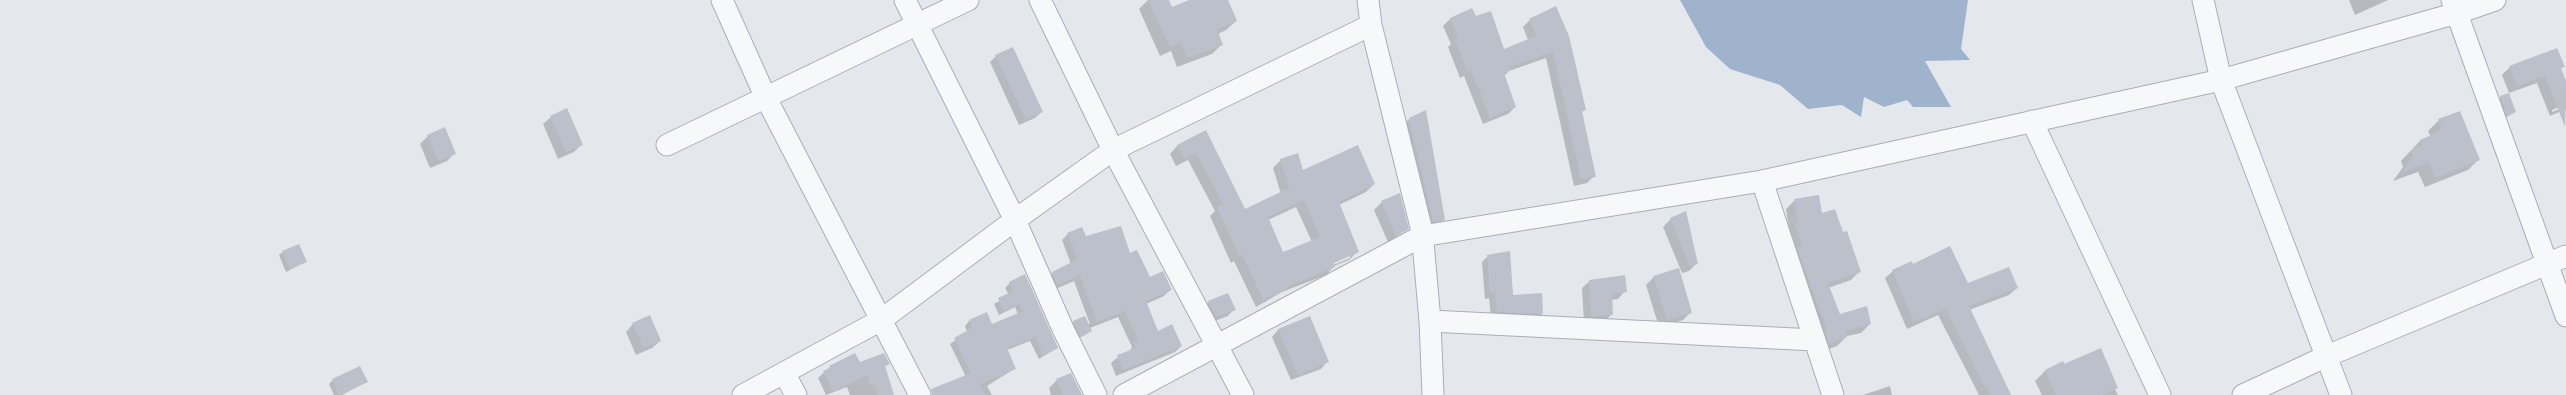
<!DOCTYPE html>
<html>
<head>
<meta charset="utf-8">
<style>
  body { margin:0 }
  canvas { display:block; background:#e4e7ec }
</style>
</head>
<body>
<canvas width="2566" height="395"></canvas>
<script>
const c = document.querySelector('canvas').getContext('2d');
c.lineJoin = 'round';
function fill(path, color) { c.fillStyle = color; c.fill(path, 'evenodd'); }
const poly = rows => new Path2D(rows.map(r => 'M' + r).join(''));
function trace(path, color, width, dash) { c.strokeStyle = color; c.lineWidth = width; c.lineCap = dash ? 'butt' : 'round'; c.setLineDash(dash || []); c.stroke(path); }
fill(poly([
  [1680,0,1968,0,1961,49,1970,60,1925,61,1951,107,1913,107,1907,100,1884,107,1864,97,1861,117,1842,105,1808,109,1780,85,1730,69,1706,47]
]), '#9fb4cc');
fill(poly([
  [1148,0,1168,0,1172,8,1192,0,1227,0,1236,21,1226,30,1218,34,1222,44,1212,54,1177,67,1171,51,1160,56,1139,9],
  [2349,0,2388,0,2355,15],
  [1556,8,1584,110,1581,113,1594,176,1587,183,1574,186,1546,58,1509,71,1504,76,1515,107,1508,114,1483,124,1464,76,1460,78,1448,47,1451,44,1443,26,1450,19,1475,18,1503,50,1528,40,1523,27,1530,20],
  [996,56,1042,111,1035,118,1019,125,990,62],
  [2510,67,2563,67,2560,69,2566,84,2566,109,2550,116,2537,83,2509,93,2502,75],
  [2565,104,2565,107,2552,112,2552,110],
  [2501,97,2515,112,2503,119,2497,101],
  [551,117,582,144,574,152,558,159,543,124],
  [1409,119,1444,219,1436,227,1425,229,1402,127],
  [2439,120,2478,160,2468,170,2425,187,2418,172,2393,181,2403,167,2401,161,2420,141,2431,137,2428,131],
  [1205,132,1244,210,1281,194,1273,168,1281,160,1302,172,1374,184,1366,192,1339,205,1357,252,1349,260,1334,266,1326,275,1282,292,1256,307,1234,261,1231,263,1210,216,1215,211,1188,160,1176,166,1170,154,1177,146],
  [1296,207,1312,242,1283,253,1268,220],
  [1350,255,1350,258,1328,267,1327,265],
  [428,136,455,153,447,161,430,168,420,144],
  [1795,200,1821,215,1842,234,1860,271,1851,280,1828,288,1839,315,1870,324,1861,333,1847,336,1837,346,1820,352,1786,233,1789,229,1786,209],
  [1382,202,1407,229,1388,242,1374,210],
  [1671,219,1697,263,1689,271,1682,273,1663,227],
  [1068,234,1085,238,1129,255,1149,279,1170,290,1164,296,1146,304,1157,333,1181,346,1175,352,1116,376,1111,363,1118,357,1129,352,1132,347,1118,317,1090,328,1091,330,1087,334,1077,339,1070,326,1074,322,1090,324,1074,281,1051,291,1046,280,1052,273,1071,264,1062,240],
  [283,252,305,262,286,272,279,255],
  [1488,256,1512,295,1542,314,1536,320,1491,317,1489,298,1485,299,1482,262],
  [1913,266,1967,285,2017,288,2009,295,1969,310,2011,395,1979,395,1938,315,1907,329,1885,278,1893,271],
  [1654,277,1691,312,1683,320,1659,327,1646,285],
  [1590,281,1625,291,1618,299,1611,300,1611,315,1604,322,1584,323,1582,288],
  [1010,283,1057,348,1039,359,1030,341,1007,350,1014,369,987,386,992,395,968,395,966,377,950,344,967,332,965,326,969,321,986,314,992,326,1018,314,1015,307,999,315,994,304,1009,295,1005,288],
  [1209,302,1234,309,1228,316,1209,323,1202,308],
  [1309,318,1327,362,1321,369,1291,380,1272,337,1278,330],
  [633,324,660,341,652,348,636,355,626,332],
  [859,364,893,395,850,395,847,387,826,395,818,378,830,367],
  [2045,371,2115,389,2118,395,2042,395,2035,381],
  [1070,374,1081,395,1051,395,1049,388,1056,381],
  [333,380,366,382,342,395,334,395,329,384],
  [1890,386,1892,395,1863,395]
]), '#0003');
fill(poly([
  [1148,0,1169,0,1172,7,1189,0,1228,0,1237,21,1217,29,1223,45,1187,58,1180,42,1170,47],
  [1556,6,1569,36,1586,110,1582,111,1596,177,1581,179,1553,52,1510,66,1511,70,1504,73,1516,107,1490,118,1471,70,1467,72,1455,39,1458,37,1450,18,1472,8,1476,16,1491,11,1504,49,1536,36,1529,19],
  [1013,47,1043,112,1026,119,995,55],
  [2557,48,2565,67,2561,68,2566,81,2565,127,2545,76,2517,86,2509,66],
  [2509,93,2516,112,2507,116,2500,96],
  [567,108,583,145,566,152,550,116],
  [1426,110,1445,220,1433,222,1409,118],
  [2460,111,2480,160,2435,178,2429,162,2401,173,2413,156,2411,150,2422,145,2420,140,2442,130,2438,119],
  [445,127,456,154,438,161,427,135],
  [1206,130,1245,209,1289,188,1280,159,1298,153,1303,170,1358,145,1375,184,1339,202,1359,252,1334,263,1335,267,1286,287,1287,289,1263,300,1242,254,1239,256,1217,207,1223,204,1196,153,1184,159,1177,145],
  [1304,200,1320,237,1283,252,1268,217],
  [1400,193,1409,229,1396,236,1381,201],
  [1819,195,1822,213,1835,209,1843,232,1847,231,1861,272,1828,283,1840,314,1867,306,1871,324,1845,331,1847,337,1829,344,1824,330,1827,329,1797,248,1802,246,1794,223,1798,222,1794,199],
  [1686,211,1698,264,1690,266,1670,218],
  [1121,226,1130,253,1137,250,1150,277,1163,271,1172,290,1146,301,1158,331,1172,324,1182,346,1123,370,1117,355,1136,348,1134,342,1138,340,1125,311,1097,322,1080,275,1058,286,1052,272,1078,259,1067,233,1082,227,1086,236],
  [299,244,307,262,290,269,282,251],
  [1950,246,1968,283,2009,267,2018,288,1969,306,2011,395,1992,395,1985,387,1946,309,1914,322,1892,270,1912,261,1913,264],
  [1510,251,1513,295,1542,293,1543,314,1497,312,1495,293,1490,293,1487,255],
  [1679,268,1692,313,1667,320,1653,276],
  [1025,274,1058,348,1043,356,1035,337,1007,348,1016,369,980,384,985,395,932,395,931,389,971,373,954,338,972,328,969,320,987,312,992,324,1023,311,1019,304,1004,311,998,298,1013,291,1009,282],
  [1625,275,1627,292,1612,294,1613,315,1591,316,1589,280],
  [1228,293,1236,310,1216,317,1208,301],
  [650,315,661,341,644,348,632,323],
  [1085,316,1092,331,1081,337,1073,321],
  [1310,316,1329,362,1298,375,1278,329],
  [2101,348,2118,388,2102,395,2056,395,2045,370,2063,361,2064,364],
  [855,353,860,362,884,353,890,364,885,366,894,395,878,395,875,385,871,386,867,375,833,392,823,371,830,368,829,366],
  [360,366,368,382,339,395,332,379],
  [1071,373,1082,395,1063,395,1056,379]
]), '#bbc0ca');
const minor = poly([
  [722,0,766,98,920,395],
  [905,0,1015,220,1063,329,1096,395],
  [1040,0,1113,150,1243,395],
  [1368,0,1371,25,1422,231,1430,321,1433,395],
  [2203,0,2221,80,2341,395],
  [2452,0,2566,316],
  [2032,121,2160,395],
  [667,145,968,0],
  [1762,181,1833,395],
  [1430,321,1815,340],
  [784,373,796,395],
  [743,395,881,320,1015,220,1113,150,1371,25],
  [1124,395,1422,236,1762,181,2221,80,2457,13,2495,0],
  [2243,395,2327,356,2566,256]
]);
trace(minor, '#a9aeb7', 23);
trace(minor, '#f7f8fa', 21);
</script>
</body>
</html>
